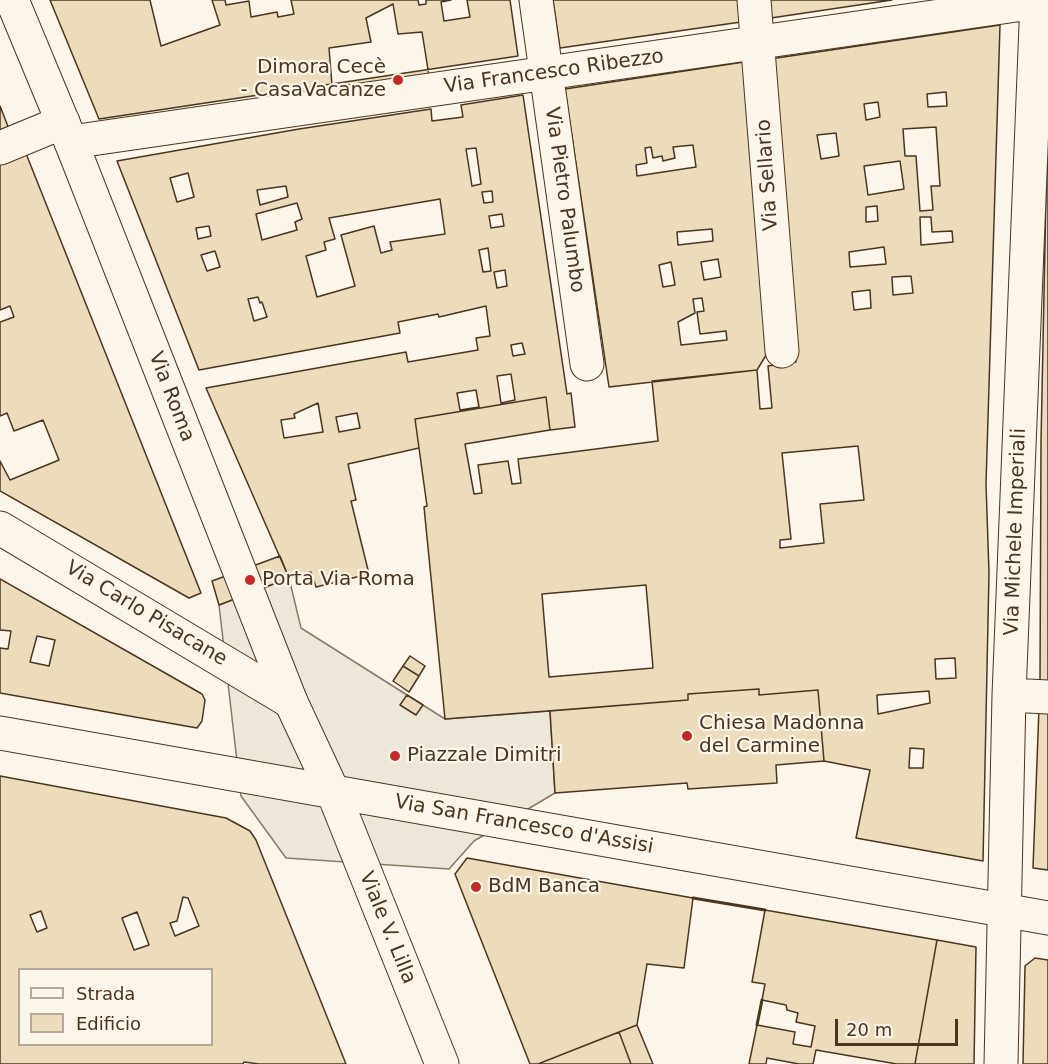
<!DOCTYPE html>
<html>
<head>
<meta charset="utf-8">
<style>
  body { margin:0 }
  #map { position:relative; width:1048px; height:1064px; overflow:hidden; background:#fbf6e9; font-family:"DejaVu Sans",sans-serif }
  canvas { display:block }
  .legend { position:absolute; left:18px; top:968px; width:195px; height:78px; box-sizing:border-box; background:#fbf6e9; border:2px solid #b4a999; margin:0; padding:8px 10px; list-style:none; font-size:18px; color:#4a3520 }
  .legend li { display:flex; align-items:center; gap:12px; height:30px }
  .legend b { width:30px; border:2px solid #b4a999 }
  .scale { position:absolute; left:835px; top:1019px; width:123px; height:27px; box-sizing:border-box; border:3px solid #4a3520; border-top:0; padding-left:8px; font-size:18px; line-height:21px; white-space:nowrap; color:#4a3520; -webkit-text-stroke:4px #fbf6e9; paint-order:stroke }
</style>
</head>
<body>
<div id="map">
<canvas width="1048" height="1064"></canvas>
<ul class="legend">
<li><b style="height:8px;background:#fbf6e9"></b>Strada</li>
<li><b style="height:16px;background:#ecdcbc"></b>Edificio</li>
</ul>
<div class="scale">20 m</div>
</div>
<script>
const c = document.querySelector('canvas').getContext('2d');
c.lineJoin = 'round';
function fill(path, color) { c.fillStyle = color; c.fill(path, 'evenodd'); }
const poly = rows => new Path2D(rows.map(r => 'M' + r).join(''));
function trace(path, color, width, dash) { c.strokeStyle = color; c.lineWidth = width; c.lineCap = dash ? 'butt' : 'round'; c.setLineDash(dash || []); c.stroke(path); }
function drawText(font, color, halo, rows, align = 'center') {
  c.font = font + ' "DejaVu Sans",sans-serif'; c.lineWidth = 4.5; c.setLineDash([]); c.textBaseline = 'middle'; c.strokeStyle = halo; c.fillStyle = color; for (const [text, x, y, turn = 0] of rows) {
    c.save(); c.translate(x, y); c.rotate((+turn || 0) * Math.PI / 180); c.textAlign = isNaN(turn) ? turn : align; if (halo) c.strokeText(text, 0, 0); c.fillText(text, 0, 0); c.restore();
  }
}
const parking = poly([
  [289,578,301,628,445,719,550,711,555,793,474,841,449,869,286,858,241,796,219,605,289,578]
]);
fill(parking, '#ede7d9');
trace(parking, '#887966', 1.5);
const building = poly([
  [50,0,150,0,161,46,220,25,212,0,225,0,226,5,249,1,251,17,277,12,278,17,294,14,291,0,418,0,419,5,426,4,426,0,451,0,441,2,444,21,470,17,467,0,510,0,518,56,99,119,50,0],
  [553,0,739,0,741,22,560,48,553,0],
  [769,0,892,0,771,18,769,0],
  [393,4,398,34,422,32,430,82,333,98,329,48,371,42,366,18,393,4],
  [1000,25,986,484,989,573,983,861,856,838,870,770,824,761,818,690,759,695,759,689,688,694,688,700,445,719,424,507,427,506,415,419,546,397,550,430,465,444,474,494,482,493,478,465,508,461,512,484,521,483,518,459,658,441,652,381,757,370,760,409,772,408,768,366,796,362,770,59,1000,25],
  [946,92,947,106,928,107,927,94,946,92],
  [878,102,880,117,866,120,864,104,878,102],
  [936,127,940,186,931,186,933,210,920,211,916,156,905,156,903,129,936,127],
  [836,133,839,156,821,159,817,135,836,133],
  [900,161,904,189,868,195,864,166,900,161],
  [877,206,878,221,866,222,866,207,877,206],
  [920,217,931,217,932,232,952,231,953,242,921,245,920,217],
  [884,247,886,264,850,267,849,252,884,247],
  [911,276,913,293,893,295,892,277,911,276],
  [870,290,871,308,854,310,852,292,870,290],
  [858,446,864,500,820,504,824,543,780,548,780,540,791,539,782,453,858,446],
  [646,585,653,668,549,677,542,594,646,585],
  [955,658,956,678,936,679,935,659,955,658],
  [929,691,930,703,878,714,877,695,929,691],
  [910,748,924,749,923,768,909,768,910,748],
  [744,62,768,352,757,370,609,387,565,89,744,62],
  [693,145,696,167,637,176,636,165,647,163,645,148,651,147,653,158,662,156,663,161,675,158,673,147,693,145],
  [712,229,713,241,678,245,677,232,712,229],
  [718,259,721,277,704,280,701,262,718,259],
  [671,262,675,285,663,287,659,265,671,262],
  [702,298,704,311,697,312,700,334,726,331,727,340,681,345,678,322,695,313,693,299,702,298],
  [1048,93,1048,682,1040,682,1041,443,1048,93],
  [523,95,567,394,571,393,575,427,550,430,546,397,415,419,419,448,348,464,356,500,351,501,369,574,316,587,311,572,289,578,206,388,406,352,408,362,478,350,476,338,490,336,486,306,439,317,438,314,398,322,400,333,199,370,117,161,299,129,431,109,432,121,463,117,461,105,523,95],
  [476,148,481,184,472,186,466,149,476,148],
  [188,173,194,197,177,202,170,178,188,173],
  [286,186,288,197,260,205,257,190,286,186],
  [492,191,493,202,484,203,482,192,492,191],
  [440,199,445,234,390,242,392,250,381,253,374,226,341,235,355,286,317,297,306,256,326,250,324,242,335,239,329,218,440,199],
  [297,203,302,219,295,222,297,230,262,240,256,214,297,203],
  [502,214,504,226,491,228,489,216,502,214],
  [209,226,211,236,198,239,196,228,209,226],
  [488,248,491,271,483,272,479,250,488,248],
  [215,251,220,267,207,271,201,255,215,251],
  [505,270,507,286,497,288,494,272,505,270],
  [258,297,260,303,262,302,267,317,254,321,248,299,258,297],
  [522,343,525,354,513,356,511,345,522,343],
  [511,374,515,400,501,403,497,376,511,374],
  [476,390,479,407,460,410,457,393,476,390],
  [318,403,323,432,284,438,281,420,295,418,294,414,318,403],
  [357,413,360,428,339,432,336,417,357,413],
  [0,106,9,129,0,139,0,106],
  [25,151,201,593,189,598,0,491,0,461,10,480,59,460,43,420,14,431,7,413,0,416,0,322,14,317,10,306,0,310,0,161,25,151],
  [280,556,289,578,219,605,212,581,280,556],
  [0,579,202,694,205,700,202,721,197,728,0,693,0,648,8,649,11,631,0,630,0,579],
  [37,636,55,640,49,666,30,662,37,636],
  [410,656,425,666,419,676,403,666,410,656],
  [403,666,419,676,409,692,393,681,403,666],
  [759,689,759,695,818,690,824,761,776,765,777,783,688,789,687,783,555,793,550,711,688,700,688,694,759,689],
  [407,695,423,705,416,715,400,705,407,695],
  [1039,708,1048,709,1048,870,1033,868,1039,708],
  [0,776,226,818,250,831,256,840,346,1064,259,1064,244,1062,243,1064,0,1064,0,776],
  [183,897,188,898,199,926,175,936,170,923,177,921,183,897],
  [41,911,47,928,37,932,30,915,41,911],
  [137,912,149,945,134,950,122,918,137,912],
  [20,970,212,970,212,1044,20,1044,20,970],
  [467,858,693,898,684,968,647,964,637,1025,538,1064,530,1064,455,874,467,858],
  [765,910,937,940,915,1064,897,1064,816,1050,813,1064,799,1064,767,1058,766,1064,749,1064,757,1025,795,1032,793,1044,811,1047,815,1026,796,1022,798,1013,787,1010,786,1005,762,1000,765,984,752,982,765,910],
  [937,940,976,947,974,1064,915,1064,937,940],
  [1035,958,1048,960,1048,1064,1023,1064,1025,966,1035,958],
  [637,1025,653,1064,631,1064,619,1032,637,1025],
  [619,1032,631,1064,538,1064,619,1032]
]);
fill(building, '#ecdcbc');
trace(building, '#4a3520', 1.5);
const street = poly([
  [536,0,587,364],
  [754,0,782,351],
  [71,142,1037,2],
  [0,148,63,122],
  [0,528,291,702],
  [1009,695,1048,697],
  [1001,1064,1009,695,1037,0]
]);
const secondary = poly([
  [12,0,71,142,291,702,333,792,442,1064],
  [0,733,1048,918]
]);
trace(street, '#4a3520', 35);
trace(secondary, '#4a3520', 35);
trace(street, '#fbf6e9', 33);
trace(secondary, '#fbf6e9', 33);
trace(poly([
  [693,898,765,910],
  [757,1025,762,1000]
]), '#4a3520', 3);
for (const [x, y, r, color] of [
  [398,80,6,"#c62828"],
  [250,580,6,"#c62828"],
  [687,736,6,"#c62828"],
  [395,756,6,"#c62828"],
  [476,887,6,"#c62828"]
]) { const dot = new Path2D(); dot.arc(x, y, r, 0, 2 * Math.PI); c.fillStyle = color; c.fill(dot); trace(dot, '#fbf6e9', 2); }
drawText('20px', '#4a3520', '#fbf6e9', [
  ["Dimora Cecè",386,68,"right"],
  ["- CasaVacanze",386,91,"right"],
  ["Porta Via Roma",262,580],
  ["Chiesa Madonna",699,724],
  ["del Carmine",699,747],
  ["Piazzale Dimitri",407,756],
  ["BdM Banca",488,887]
], 'left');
drawText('20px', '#4a3520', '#fbf6e9', [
  ["Via Francesco Ribezzo",554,72,-8],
  ["Via Sellario",768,175,-94],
  ["Via Pietro Palumbo",564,200,82],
  ["Via Roma",171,397,69],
  ["Via Michele Imperiali",1016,532,-88],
  ["Via Carlo Pisacane",146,614,31],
  ["Via San Francesco d'Assisi",524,825,10],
  ["Viale V. Lilla",387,928,68]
]);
</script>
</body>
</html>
